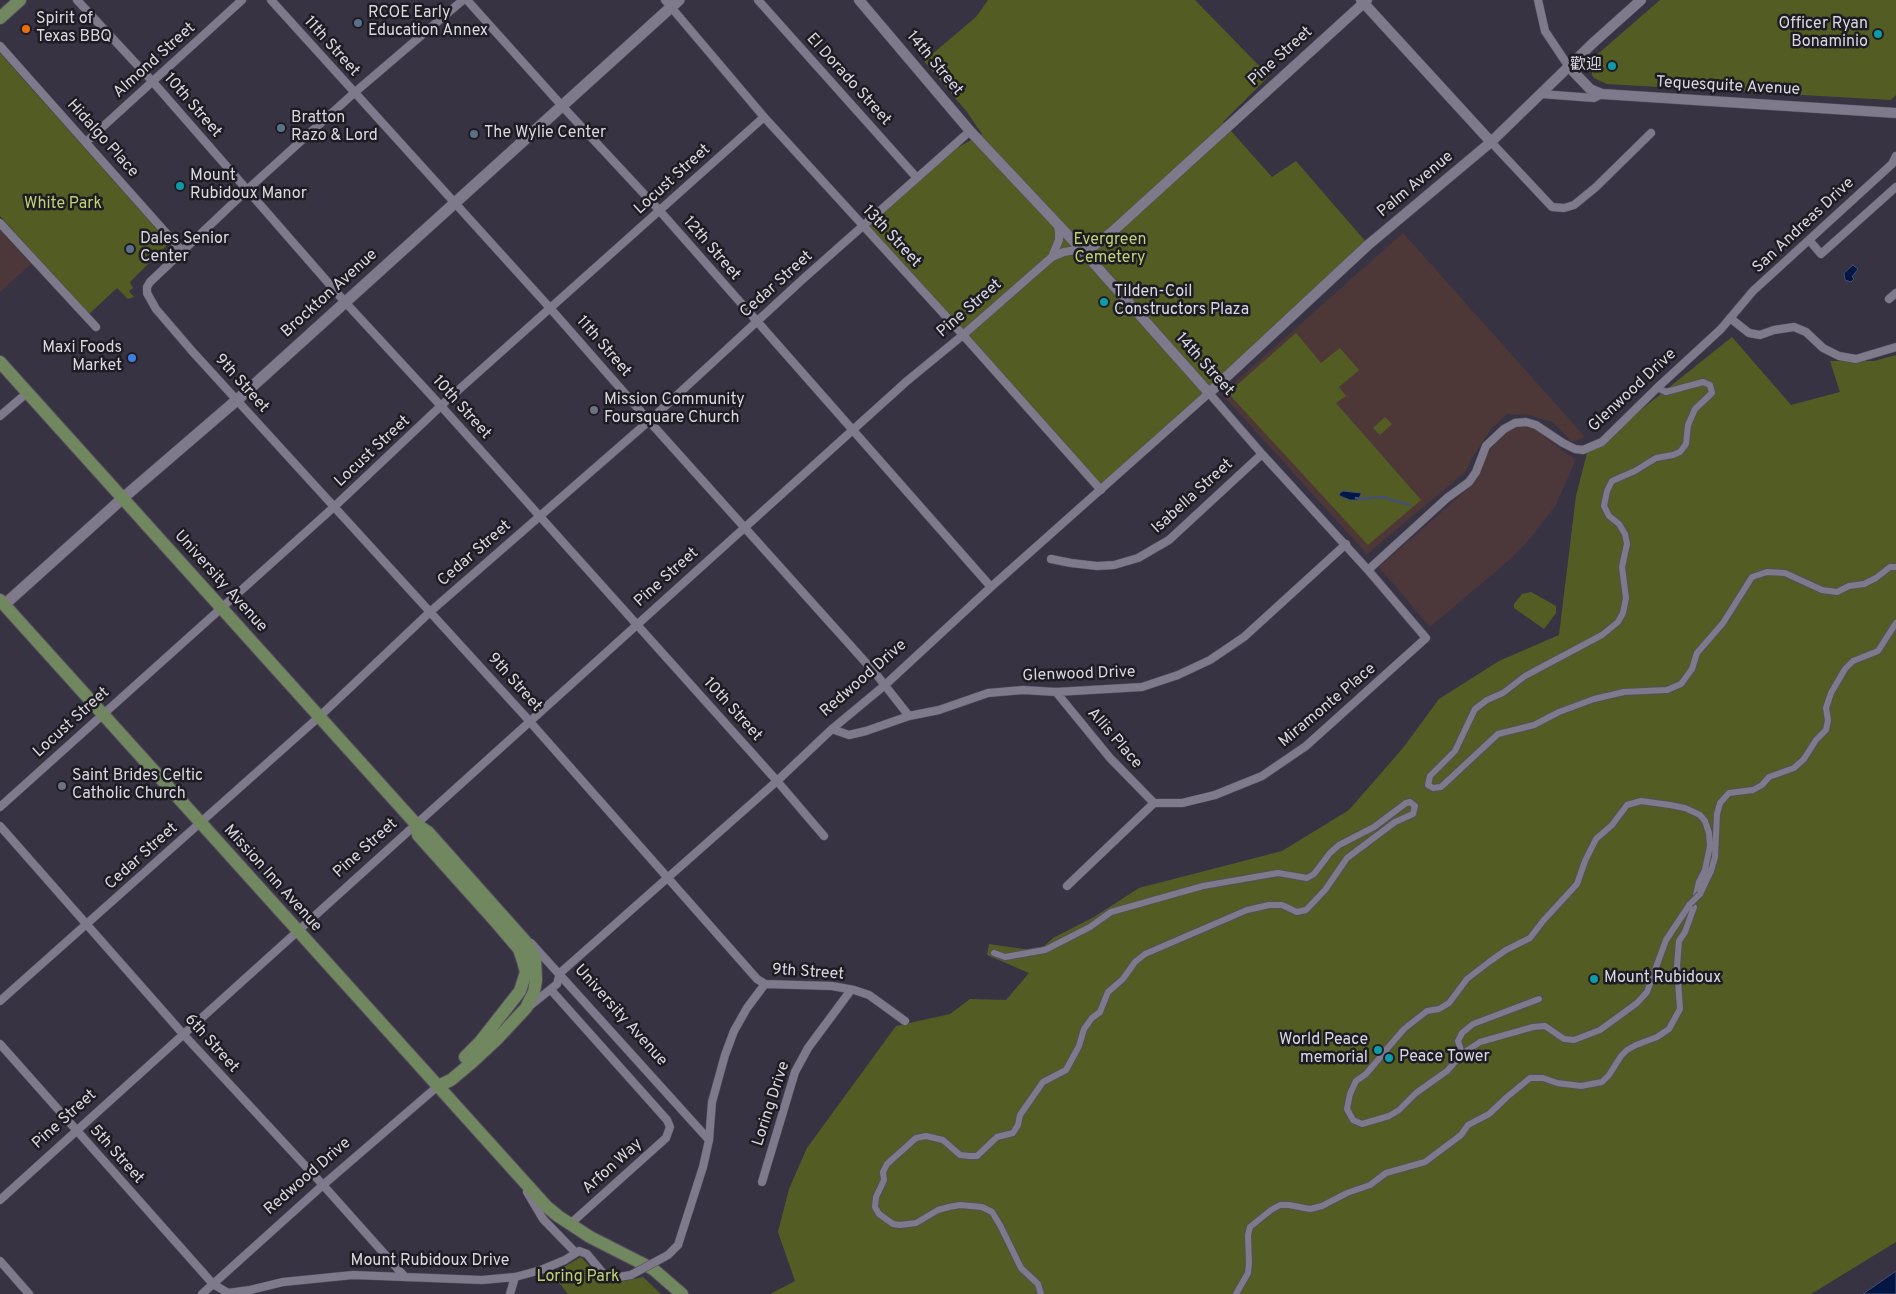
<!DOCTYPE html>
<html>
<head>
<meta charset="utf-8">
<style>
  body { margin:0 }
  canvas { display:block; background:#383343 }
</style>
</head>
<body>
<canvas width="1896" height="1294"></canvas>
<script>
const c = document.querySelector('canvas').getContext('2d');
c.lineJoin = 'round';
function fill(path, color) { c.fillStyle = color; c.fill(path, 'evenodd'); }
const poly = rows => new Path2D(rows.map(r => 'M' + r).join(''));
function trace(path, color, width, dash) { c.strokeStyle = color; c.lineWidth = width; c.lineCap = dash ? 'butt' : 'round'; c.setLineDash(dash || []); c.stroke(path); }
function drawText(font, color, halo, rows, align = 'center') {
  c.font = font + ' Overpass,"Noto Sans SC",sans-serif'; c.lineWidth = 5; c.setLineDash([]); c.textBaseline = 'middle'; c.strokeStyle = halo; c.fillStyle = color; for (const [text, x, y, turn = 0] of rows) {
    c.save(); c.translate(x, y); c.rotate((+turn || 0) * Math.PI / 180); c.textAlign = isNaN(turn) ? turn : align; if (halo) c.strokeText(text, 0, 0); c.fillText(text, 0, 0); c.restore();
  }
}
fill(poly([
  [1403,233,1585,437,1572,442,1553,422,1529,415,1507,414,1491,429,1472,458,1466,471,1367,554,1222,394]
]), '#4d3837');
fill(poly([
  [0,230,31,264,0,292],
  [1521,426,1535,429,1565,453,1576,459,1556,505,1527,542,1508,561,1430,627,1379,567,1470,487,1480,474,1486,455,1500,437,1510,429]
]), '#4c373a');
fill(poly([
  [988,0,1195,0,1269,76,1223,122,1272,177,1296,161,1366,242,1098,492,862,228,937,163,957,148,982,134,967,112,924,61,976,17],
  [1660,0,1896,0,1896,95,1891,100,1607,84,1594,78,1592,75,1592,59],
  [0,53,169,243,130,282,133,288,129,291,134,297,128,299,117,288,89,314,0,216],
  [1296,333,1321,363,1340,348,1359,370,1339,387,1346,396,1336,403,1421,500,1368,545,1228,393],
  [1732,337,1791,405,1840,392,1830,361,1874,361,1896,355,1896,1242,1811,1294,770,1294,795,1281,778,1232,789,1189,807,1148,896,1026,950,1014,970,999,1006,1000,1029,973,987,955,989,944,1030,950,1044,946,1053,938,1094,917,1139,888,1282,851,1349,810,1403,748,1439,699,1499,661,1559,635,1576,496,1587,453],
  [1385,417,1392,424,1380,435,1373,428],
  [1531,592,1556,606,1556,613,1544,629,1514,608,1514,604,1522,594],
  [581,1257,595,1272,614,1283,643,1277,661,1294,568,1294,552,1274]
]), '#535d23');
const water = poly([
  [1853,265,1858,269,1852,277,1854,279,1851,282,1845,280,1844,273,1853,265],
  [1343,491,1361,493,1361,494,1358,500,1350,500,1340,496,1339,494,1343,491],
  [1896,1271,1896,1294,1863,1294,1896,1271]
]);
fill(water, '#031644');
trace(water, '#445073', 1);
trace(poly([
  [1356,498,1360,499,1382,497,1410,505]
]), '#445073', 2.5);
const pedestrian = poly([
  [1657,388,1666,392,1703,382,1710,385,1712,393,1695,409,1688,425,1686,444,1680,452,1673,455,1656,458,1635,471,1612,481,1607,491,1604,506,1609,516,1619,524,1625,534,1627,544,1622,567,1626,598,1623,613,1618,622,1602,635,1525,676,1503,693,1487,700,1475,709,1455,751,1430,776,1428,785,1433,788,1441,787,1498,734,1534,725,1559,712,1594,699,1624,692,1667,690,1681,684,1692,669,1697,653,1723,623,1752,577,1767,572,1785,573,1822,590,1837,592,1849,586,1864,584,1876,578,1890,567,1896,567],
  [1700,894,1711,871,1715,857,1717,814,1720,803,1729,793,1753,790,1762,785,1769,777,1794,768,1804,759,1816,740,1826,730,1828,720,1826,708,1831,693,1845,669,1853,661,1878,651,1896,623],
  [1696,895,1699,882,1705,870],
  [994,953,1005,957,1045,950,1090,927,1111,912,1203,886,1278,873,1307,878,1314,874,1330,853,1339,845,1374,827,1406,803,1410,802,1415,806,1413,814,1395,822,1347,858,1325,890,1306,910,1297,912,1282,905,1269,905,1247,910,1145,954,1135,962,1123,979,1108,992,1100,1012,1092,1018,1084,1029,1079,1046,1066,1070,1043,1082,1020,1115,1018,1125,1013,1133,997,1137,977,1156,970,1156,960,1155,943,1140,926,1136,916,1138,887,1164,883,1172,884,1180,876,1197,875,1207,879,1214,893,1224,900,1225,916,1223,938,1210,949,1207,960,1205,982,1207,992,1212,1000,1225,1021,1268,1038,1284,1041,1294],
  [1386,1050,1404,1029,1427,1011,1439,1009,1449,1003,1467,979,1489,962,1506,950,1530,938,1543,921,1577,884,1585,861,1596,839,1612,825,1627,805,1641,801,1670,805,1685,808,1700,815,1705,821,1709,833,1710,846,1705,870,1711,871],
  [1383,1054,1366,1074,1356,1081,1350,1094,1347,1109,1353,1120,1362,1124,1389,1116,1399,1110,1416,1093,1447,1071,1462,1054,1480,1042,1533,1027,1545,1026,1564,1039,1574,1040,1600,1030,1637,1003,1647,992,1666,940,1690,904],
  [1462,1054,1458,1041,1462,1033,1473,1024,1539,999],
  [1236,1294,1248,1273,1249,1263,1248,1235,1250,1227,1271,1210,1280,1205,1289,1205,1310,1209,1322,1206,1347,1193,1370,1185,1386,1173,1425,1162,1461,1135,1468,1125,1489,1114,1507,1097,1530,1078,1543,1078,1557,1083,1581,1086,1602,1082,1609,1075,1621,1056,1627,1050,1636,1045,1657,1037,1669,1029,1680,1009,1677,966,1679,941,1685,932,1694,907]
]);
const minor = poly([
  [77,0,153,82,345,302,441,406,777,781,824,836],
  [271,0,550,308,649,421,876,674,909,716],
  [463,0,354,93,248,189,150,282,147,287,147,293,156,309,192,351,524,715,757,979,765,984,832,986,854,990,869,995,905,1021],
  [467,0,563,107,659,210,991,587],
  [665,0,764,117,963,335,1101,490],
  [758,0,917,178],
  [1538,0,1545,31,1569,67],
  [0,46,182,251],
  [1541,94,1594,98,1602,94],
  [86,142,242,0],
  [1491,142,1552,207,1564,208,1574,205,1596,187,1651,133],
  [0,223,96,327],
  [1809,240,1821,254,1896,187],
  [1052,257,1059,240,1059,231,1057,223],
  [1889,299,1896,293],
  [1730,318,1749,333,1760,335,1774,330,1794,327,1806,332,1823,348,1839,356,1856,359,1896,347],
  [0,416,28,392],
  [1051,559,1071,563,1097,566,1114,565,1138,558,1169,540,1262,454],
  [1368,570,1447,498,1469,482,1476,472,1486,446,1504,429,1515,423,1526,422,1536,425,1563,443,1575,449,1583,450,1602,442,1657,388,1721,329,1753,291,1892,164,1896,156],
  [1056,692,1110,758,1154,803],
  [832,729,849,735,866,731,909,716,939,710,988,693,1023,690,1056,692,1142,687,1178,675,1210,660,1244,637,1346,544],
  [0,807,335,506,445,402,764,117],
  [0,826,184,1035,323,1185,405,1277],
  [531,943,709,1140],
  [551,990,667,1120,670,1127,666,1138,569,1225],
  [0,1001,320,716,431,611,649,421,803,279,970,131],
  [531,1005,557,984,560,973,777,781,832,729,885,685,991,587,1209,393,1262,454,1368,570,1426,638,1306,746,1262,776,1215,795,1182,803,1154,803,1067,886],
  [0,1044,213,1284,228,1293,250,1290,283,1282,353,1275,482,1280,515,1277,541,1270,565,1260,579,1251,587,1254,602,1272,608,1275,619,1277,631,1275],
  [762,1182,795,1072,808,1048,851,990],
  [527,1192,543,1219,575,1252],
  [0,1200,907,381,963,335,1052,257,1064,252,1081,249],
  [678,1245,703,1167,709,1140,712,1102,725,1055,734,1031,747,1008,765,984],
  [0,1261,29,1294],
  [202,1294,323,1185,438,1086],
  [510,1294,515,1277]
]);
const tertiary = poly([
  [859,0,970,131,1081,249,1209,393,1368,245,1491,142,1593,43,1641,0],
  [1361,0,1491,142],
  [1569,67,1590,89,1602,94,1896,113],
  [1081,249,1095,245,1112,232,1367,0]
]);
const secondary = poly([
  [4,605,123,498,245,393,679,0]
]);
const primary = poly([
  [0,18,20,0],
  [0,362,416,824,428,832,525,941,532,952,535,959,536,980,534,992,526,1008,498,1038,470,1064,451,1080,438,1086],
  [0,600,547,1207,558,1216,590,1237,653,1269,682,1294],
  [416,824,418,835,496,922,519,949,523,961,526,972,520,991,480,1042,465,1057]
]);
trace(pedestrian, '#53505d', 8);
trace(minor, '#53505d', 9);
trace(tertiary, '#53505d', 11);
trace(secondary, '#53505d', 12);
trace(primary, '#53505d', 14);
trace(pedestrian, '#7e798b', 6);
trace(minor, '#7e798b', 8);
trace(tertiary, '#7e798b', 10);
trace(secondary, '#7e798b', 11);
trace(primary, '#718760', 12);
const pedestrianBridge = poly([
  [1690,904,1700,894]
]);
const minorBridge = poly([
  [631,1275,668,1255,678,1245]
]);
trace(pedestrianBridge, '#53505d', 8, []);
trace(minorBridge, '#53505d', 9, []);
trace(pedestrianBridge, '#7e798b', 6);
trace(minorBridge, '#7e798b', 8);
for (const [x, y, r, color] of [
  [358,23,5,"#5c6f8a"],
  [26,29,5,"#e8710a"],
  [1878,34,5,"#0f9aa8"],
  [1612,66,5,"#0f9aa8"],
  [281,128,5,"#5c6f8a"],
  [474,134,5,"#5c6f8a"],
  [180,186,5,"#0f9aa8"],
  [130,249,5,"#5c6f8a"],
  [1104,302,5,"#0f9aa8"],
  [132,358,5,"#3f7fe0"],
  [594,410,5,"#6b7280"],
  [62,786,5,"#6b7280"],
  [1594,979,5,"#0f9aa8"],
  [1378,1050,5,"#0f9aa8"],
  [1389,1058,5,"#0f9aa8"]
]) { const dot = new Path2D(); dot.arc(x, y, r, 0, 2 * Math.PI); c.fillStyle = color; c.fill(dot); trace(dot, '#1e1c23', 2); }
drawText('16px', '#dad7e1', '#1e1c23', [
  ["RCOE Early",368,14],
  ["Education Annex",368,32],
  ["Spirit of",36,20],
  ["Texas BBQ",36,38],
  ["Officer Ryan",1868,25,"right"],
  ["Bonaminio",1868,43,"right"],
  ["歡迎",1602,66,"right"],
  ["Bratton",291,119],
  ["Razo & Lord",291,137],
  ["The Wylie Center",484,134],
  ["Mount",190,177],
  ["Rubidoux Manor",190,195],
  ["Dales Senior",140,240],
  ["Center",140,258],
  ["Tilden-Coil",1114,293],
  ["Constructors Plaza",1114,311],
  ["Maxi Foods",122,349,"right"],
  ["Market",122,367,"right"],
  ["Mission Community",604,401],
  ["Foursquare Church",604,419],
  ["Saint Brides Celtic",72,777],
  ["Catholic Church",72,795],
  ["Mount Rubidoux",1604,979],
  ["World Peace",1368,1041,"right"],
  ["memorial",1368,1059,"right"],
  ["Peace Tower",1399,1058]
], 'left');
drawText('16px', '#dad7e1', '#1e1c23', [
  ["11th Street",331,47,48],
  ["Pine Street",1281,57,-42],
  ["Almond Street",155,61,-42],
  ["14th Street",934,64,50],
  ["El Dorado Street",848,80,48],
  ["Tequesquite Avenue",1728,87,3],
  ["10th Street",192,106,49],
  ["Hidalgo Place",102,139,48],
  ["Locust Street",673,180,-42],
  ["Palm Avenue",1416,185,-40],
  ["San Andreas Drive",1804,226,-43],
  ["13th Street",891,237,47],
  ["12th Street",711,249,49],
  ["Cedar Street",777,285,-42],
  ["Brockton Avenue",330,294,-42],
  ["Pine Street",970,309,-41],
  ["11th Street",603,347,49],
  ["14th Street",1204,365,48],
  ["9th Street",241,384,48],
  ["Glenwood Drive",1633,391,-43],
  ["10th Street",461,408,48],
  ["Locust Street",373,452,-43],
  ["Isabella Street",1193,497,-42],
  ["Cedar Street",475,554,-41],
  ["Pine Street",667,578,-42],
  ["University Avenue",220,582,48],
  ["Glenwood Drive",1079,675,-2],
  ["Redwood Drive",864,679,-41],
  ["9th Street",514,683,48],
  ["Miramonte Place",1328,706,-40],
  ["10th Street",732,710,48],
  ["Locust Street",72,723,-42],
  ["Allis Place",1114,739,49],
  ["Pine Street",366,849,-42],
  ["Cedar Street",142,857,-42],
  ["Mission Inn Avenue",272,879,48],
  ["9th Street",808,973,4],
  ["University Avenue",620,1016,48],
  ["6th Street",211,1044,48],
  ["Loring Drive",772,1104,-72],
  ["Pine Street",65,1120,-42],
  ["5th Street",116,1155,48],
  ["Arfon Way",613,1167,-42],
  ["Redwood Drive",308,1177,-41],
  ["Mount Rubidoux Drive",430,1262]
]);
drawText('16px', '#c0d273', '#1e1c23', [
  ["White Park",63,205],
  ["Evergreen",1110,241],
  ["Cemetery",1110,259],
  ["Loring Park",578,1278]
]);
</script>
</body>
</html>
